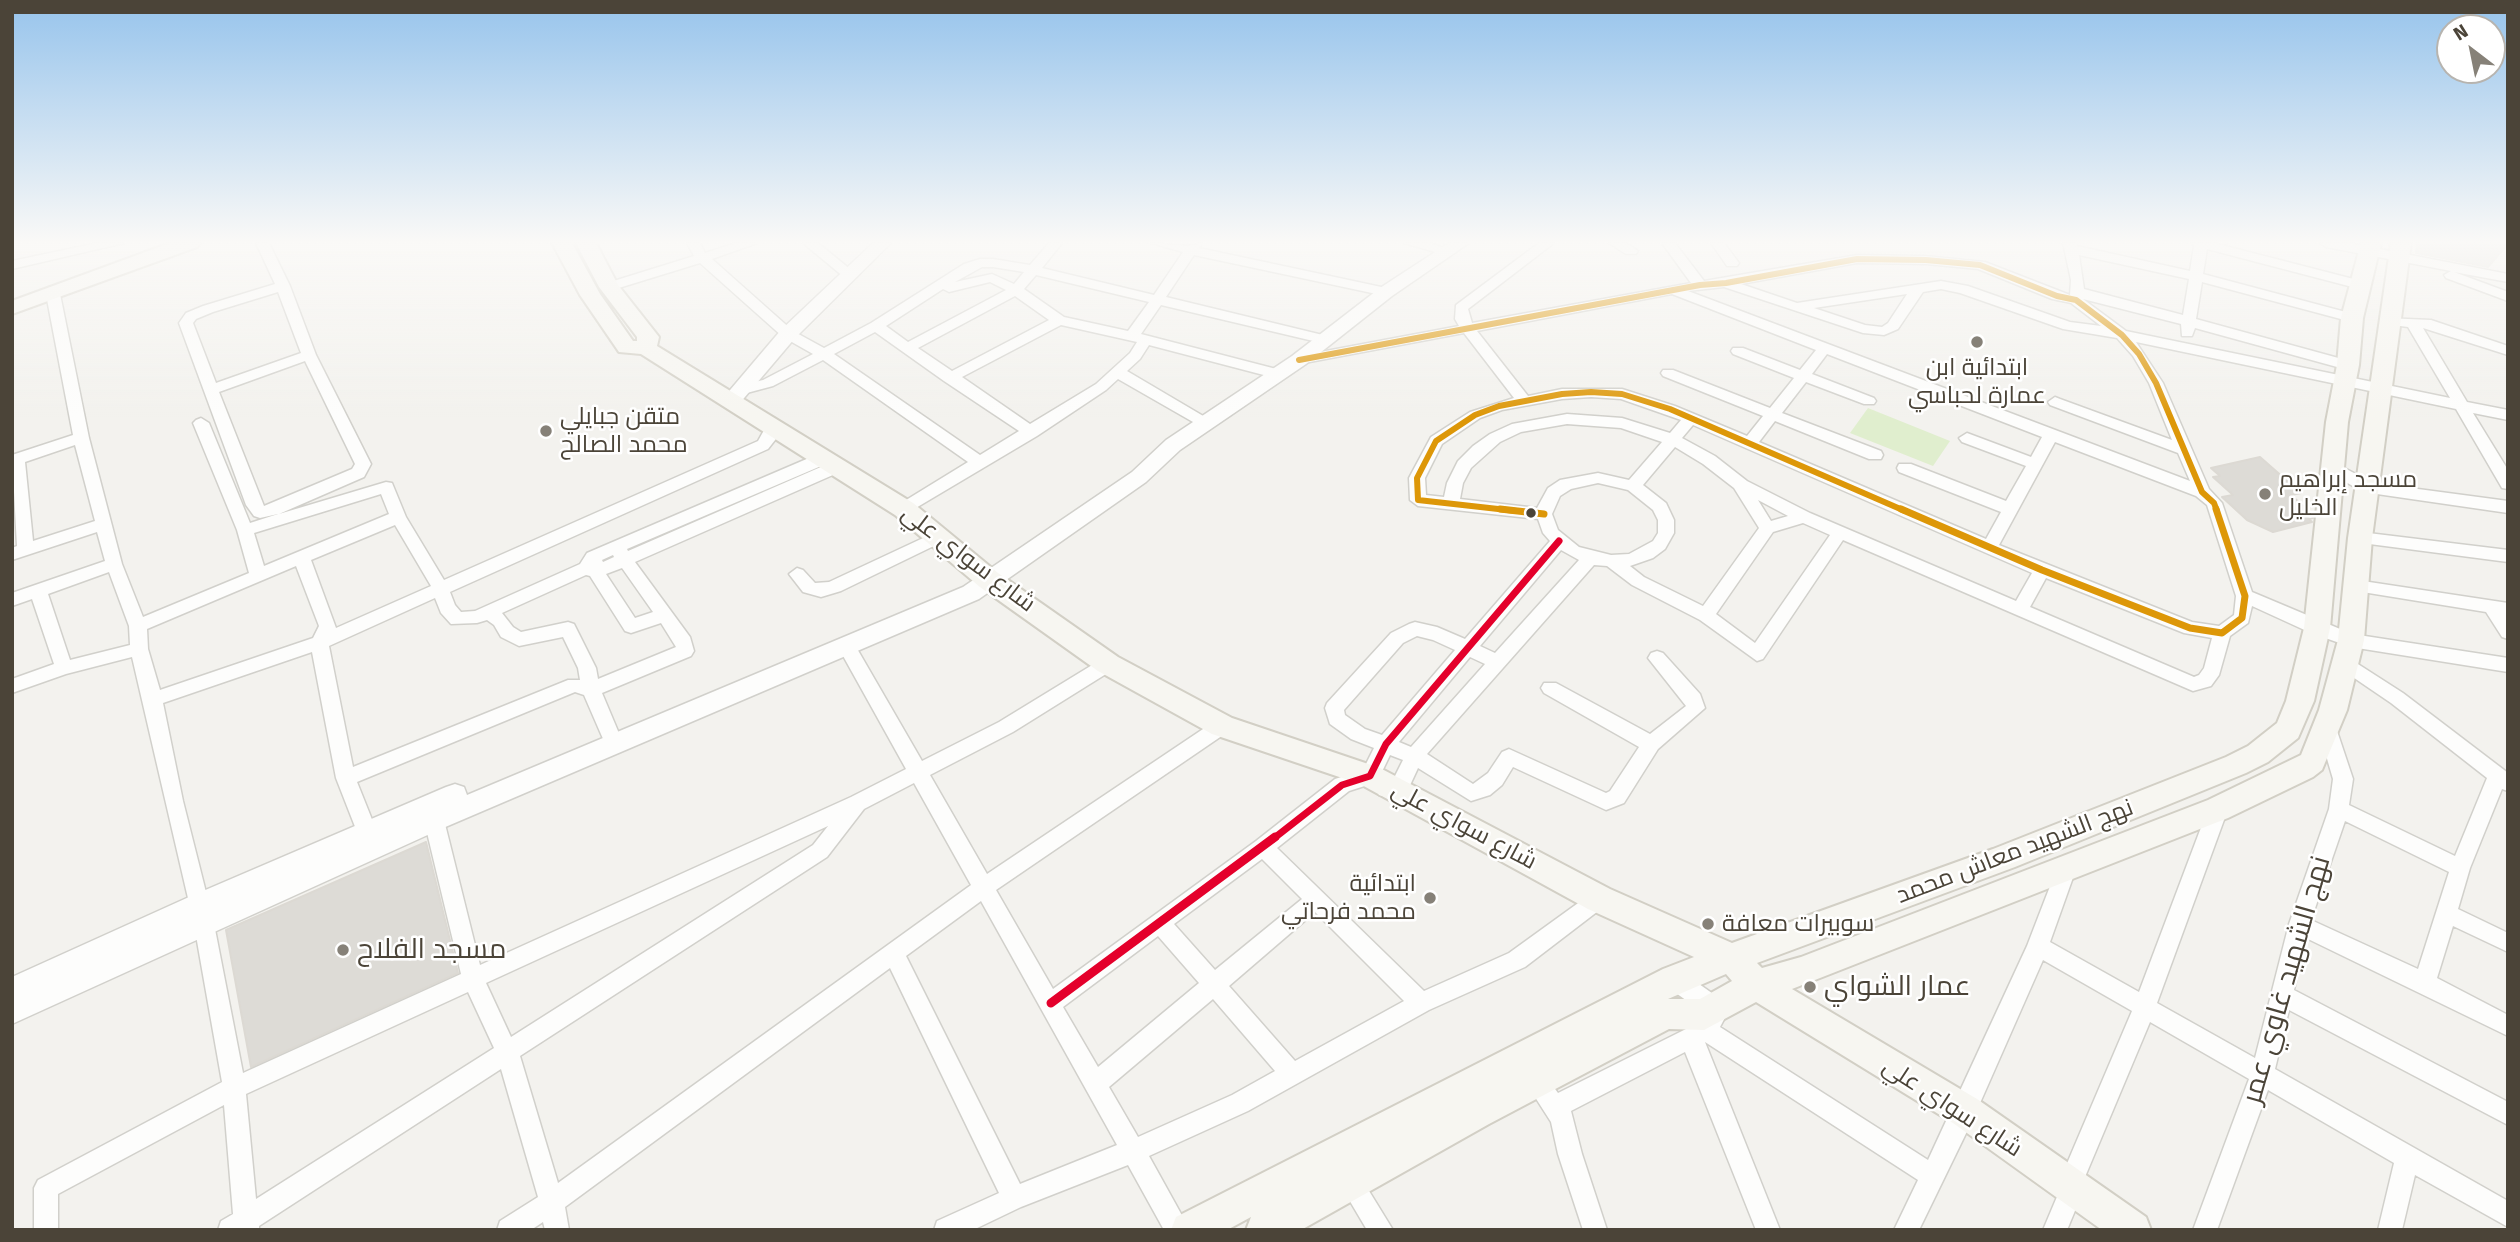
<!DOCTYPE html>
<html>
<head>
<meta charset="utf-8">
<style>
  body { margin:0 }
  #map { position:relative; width:2520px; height:1242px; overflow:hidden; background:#f3f2ee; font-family:"Fira Sans",sans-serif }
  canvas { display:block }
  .frame { position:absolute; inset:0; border:14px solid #4b4438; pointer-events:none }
  .north { position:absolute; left:2436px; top:14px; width:70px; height:70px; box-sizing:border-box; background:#fff; border:2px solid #b7b4af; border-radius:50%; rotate:328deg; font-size:19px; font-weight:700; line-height:28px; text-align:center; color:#4b4438 }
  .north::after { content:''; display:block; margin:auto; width:24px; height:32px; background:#868178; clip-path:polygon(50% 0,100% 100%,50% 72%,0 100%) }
</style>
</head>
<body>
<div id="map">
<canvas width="2520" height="1242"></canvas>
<div class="frame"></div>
<div class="north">N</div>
</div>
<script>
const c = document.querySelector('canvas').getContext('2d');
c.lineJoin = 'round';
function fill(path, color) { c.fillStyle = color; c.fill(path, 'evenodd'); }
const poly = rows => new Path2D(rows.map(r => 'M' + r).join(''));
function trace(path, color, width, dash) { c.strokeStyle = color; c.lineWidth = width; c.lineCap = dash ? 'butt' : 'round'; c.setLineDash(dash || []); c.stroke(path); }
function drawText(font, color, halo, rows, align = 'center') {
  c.font = font + ' "Fira Sans",Cairo,sans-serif'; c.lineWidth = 5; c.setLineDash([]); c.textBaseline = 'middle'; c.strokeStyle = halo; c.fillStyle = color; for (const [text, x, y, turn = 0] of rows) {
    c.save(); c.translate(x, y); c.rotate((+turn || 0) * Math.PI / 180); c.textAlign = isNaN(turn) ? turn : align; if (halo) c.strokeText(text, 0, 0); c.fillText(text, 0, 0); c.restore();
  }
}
fill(poly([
  [1868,408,1950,441,1933,466,1850,433]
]), '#e0eece');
const building = poly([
  [2417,243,2508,243,2508,244,2488,267,2416,253,2417,243],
  [2260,457,2301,493,2291,495,2313,515,2313,518,2309,519,2312,522,2273,532,2247,520,2222,497,2233,495,2213,477,2220,476,2211,468,2260,457],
  [426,842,458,973,251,1067,226,930,426,842]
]);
fill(building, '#dddbd6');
trace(building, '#dcd9d3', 2);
const minor = poly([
  [97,243,124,243,12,269,12,261,97,243],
  [256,243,269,243,290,286,316,355,371,464,364,477,279,514,386,482,392,483,406,517,444,580,758,441,768,423,773,422,781,427,779,435,768,449,450,592,455,605,461,612,475,611,580,564,587,553,816,455,828,455,830,459,828,463,627,549,628,551,830,463,836,462,844,467,842,471,635,562,690,637,694,651,691,656,602,693,623,743,621,748,614,751,607,748,584,695,575,692,357,782,381,842,378,848,371,851,364,848,361,842,336,778,312,652,163,703,183,801,214,924,243,1073,461,974,424,820,427,814,434,812,441,814,444,820,480,965,851,797,906,769,837,645,840,640,846,638,852,640,922,761,999,722,1102,659,1114,659,1117,664,1114,669,1013,732,930,775,987,874,1215,721,1222,719,1229,721,1231,726,1229,731,996,890,1053,989,1256,841,1335,779,1363,770,1374,748,1351,739,1330,724,1325,708,1327,703,1391,633,1409,624,1415,622,1437,627,1465,639,1550,541,1543,533,1538,519,1418,506,1410,500,1409,478,1431,437,1470,412,1514,398,1464,333,1299,364,1292,360,1299,356,1459,326,1455,319,1456,305,1539,243,1554,243,1468,309,1472,323,1691,283,1662,243,1675,243,1704,281,1857,255,1926,256,1985,262,2070,295,2071,280,2063,243,2077,243,2077,246,2190,271,2194,246,2191,243,2214,243,2365,282,2365,288,2360,289,2207,249,2203,274,2357,315,2359,318,2352,322,2202,282,2196,319,2353,362,2355,365,2353,368,2348,370,2195,328,2192,336,2182,336,2181,324,2083,299,2126,331,2450,398,2408,327,2385,324,2385,318,2431,320,2508,346,2508,355,2423,328,2467,402,2508,410,2508,420,2473,413,2508,470,2508,489,2502,488,2456,409,2136,342,2163,383,2209,489,2222,503,2252,592,2352,634,2508,658,2508,672,2351,647,2311,633,2252,606,2248,623,2230,636,2219,675,2211,686,2193,691,1843,540,1763,659,1757,661,1700,620,1632,585,1607,566,1594,565,1427,754,1473,784,1488,773,1502,752,1509,749,1606,793,1610,791,1639,747,1544,693,1541,688,1544,683,1556,683,1650,734,1686,706,1648,658,1651,653,1657,651,1663,653,1700,694,1705,708,1658,749,1624,803,1606,810,1513,767,1502,785,1490,795,1471,801,1418,768,1405,796,1386,797,1379,795,1376,789,1379,783,1392,782,1403,760,1390,755,1377,782,1349,791,1277,848,1424,991,1509,953,1592,893,1599,890,1606,893,1609,899,1606,905,1525,967,1429,1010,1248,1111,1149,1156,1190,1230,1164,1230,1128,1165,1021,1207,973,1230,934,1230,937,1221,999,1193,890,968,565,1207,569,1230,545,1230,543,1222,531,1230,497,1230,500,1221,538,1197,501,1069,259,1226,259,1230,218,1230,221,1221,233,1214,224,1105,58,1194,58,1230,34,1230,34,1188,38,1180,222,1082,194,924,132,657,66,674,12,693,12,679,54,664,32,599,12,606,12,593,105,561,97,532,12,560,12,548,17,546,12,455,73,435,46,294,53,290,60,294,89,438,122,564,143,617,249,573,237,530,193,423,196,420,201,418,209,423,250,523,278,514,260,518,254,516,246,505,179,323,186,313,203,306,275,284,256,243],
  [2079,255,2189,279,2183,315,2084,289,2079,255],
  [1857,263,1926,264,1978,269,2052,299,2071,303,2101,326,2070,322,1968,286,1941,281,1797,303,1741,284,1857,263],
  [1724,287,1863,333,1884,335,1898,329,1923,292,1941,289,1960,293,2063,329,2117,338,2133,356,2149,383,2172,440,2060,399,2055,397,2048,402,2050,405,2178,453,2190,481,1688,291,1724,287],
  [278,292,301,353,216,383,193,323,196,319,213,312,278,292],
  [1672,294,1816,350,1800,370,1743,348,1733,348,1731,351,1733,354,1794,378,1770,408,1673,370,1663,370,1661,373,1663,376,1763,416,1747,436,1675,406,1622,389,1562,389,1528,396,1477,331,1672,294],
  [1907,294,1888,323,1882,327,1865,325,1814,308,1907,294],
  [1827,354,2042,437,2031,457,1967,433,1959,438,1962,442,2026,466,2006,501,1911,464,1899,464,1897,468,1899,472,2001,512,1986,539,1759,442,1775,421,1869,459,1881,459,1883,455,1881,451,1782,413,1806,382,1864,404,1874,404,1876,401,1874,398,1812,374,1827,354],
  [305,361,355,464,352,469,264,506,219,392,305,361],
  [1591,397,1621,399,1681,420,1670,433,1622,418,1567,414,1512,424,1490,434,1473,446,1458,461,1447,483,1444,497,1426,495,1425,478,1442,444,1480,418,1502,410,1562,399,1591,397],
  [1567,424,1621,428,1662,442,1629,480,1598,473,1560,480,1548,488,1537,508,1460,499,1463,483,1471,468,1500,442,1521,432,1567,424],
  [1693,425,2032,573,2016,601,1810,513,1747,481,1715,456,1682,438,1693,425],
  [2055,442,2196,496,2207,505,2236,596,2234,615,2219,626,2192,622,1999,545,2055,442],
  [75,445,95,521,33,541,25,462,75,445],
  [1675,447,1703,464,1734,488,1759,528,1703,606,1644,577,1630,566,1653,558,1665,549,1674,533,1674,520,1666,503,1643,485,1675,447],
  [1598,483,1628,490,1653,510,1658,520,1658,533,1653,541,1629,554,1611,555,1579,547,1558,530,1552,514,1560,496,1571,489,1598,483],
  [381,494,389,514,264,566,254,533,381,494],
  [1758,500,1788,516,1771,521,1758,500],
  [1803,523,1830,535,1755,643,1716,614,1773,532,1803,523],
  [395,525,431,586,336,628,311,560,395,525],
  [1561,550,1579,560,1495,653,1480,646,1561,550],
  [613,555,614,557,603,562,602,560,613,555],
  [296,566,319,626,313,638,160,690,148,649,147,629,296,566],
  [622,568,653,612,635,618,606,574,622,568],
  [109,572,129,626,130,645,70,660,48,594,109,572],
  [586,575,590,576,625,631,631,633,661,623,676,647,598,679,596,668,574,624,568,622,521,632,513,627,502,613,586,575],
  [2046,578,2184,633,2212,638,2204,668,2199,675,2194,677,2030,607,2046,578],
  [435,598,441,613,451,624,477,623,487,620,494,625,501,637,519,646,563,637,578,668,580,680,568,680,353,767,329,646,435,598],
  [1417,636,1433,640,1455,650,1382,735,1365,729,1345,715,1344,710,1403,643,1417,636],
  [1470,657,1485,664,1411,747,1399,742,1470,657],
  [914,783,971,885,558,1183,520,1056,827,857,864,809,914,783],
  [828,826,813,845,511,1037,486,983,828,826],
  [1262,859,1302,899,1215,970,1174,924,1262,859],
  [981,901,1117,1145,1020,1184,906,956,981,901],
  [1315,912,1404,1001,1295,1061,1229,986,1315,912],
  [1158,936,1199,983,1098,1067,1063,1007,1158,936],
  [468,992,494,1048,256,1199,246,1094,468,992],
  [1213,999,1275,1071,1232,1095,1138,1137,1109,1087,1213,999],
  [687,243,700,243,705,253,736,243,757,243,712,259,793,331,824,348,871,323,964,264,980,259,993,259,1030,265,1049,243,1062,243,1042,268,1154,295,1183,252,1151,243,1188,246,1202,243,1199,248,1386,288,1393,292,1386,296,1194,255,1166,297,1331,337,1333,340,1326,344,1161,305,1141,334,1284,371,1286,374,1279,379,1149,345,1140,359,1127,371,1210,420,1213,423,1210,426,1200,426,1118,379,1106,390,1037,436,904,515,898,513,896,509,898,505,968,462,823,360,773,386,743,394,738,392,736,389,738,386,763,380,813,354,783,337,700,263,609,291,602,287,604,284,694,256,687,243],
  [982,267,993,267,1024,272,1014,284,992,274,955,282,982,267],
  [1036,275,1149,302,1128,331,1064,317,1024,289,1036,275],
  [990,282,1006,290,908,342,886,326,943,289,949,292,990,282],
  [1015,296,1049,320,952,371,918,348,1015,296],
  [1061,325,1137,342,1130,353,1096,384,1030,424,962,377,1061,325],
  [875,332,944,381,1019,431,980,455,834,354,875,332],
  [803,243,818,243,856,274,854,277,844,277,803,243],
  [1404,243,1429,243,1456,252,1449,256,1404,243],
  [1609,243,1626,243,1638,251,1636,254,1626,254,1609,243],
  [1711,243,1724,243,1739,263,1737,266,1727,266,1711,243],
  [2320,243,2349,243,2508,274,2508,282,2454,272,2508,292,2508,301,2446,278,2444,275,2451,271,2326,247,2320,243],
  [2331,461,2373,483,2508,501,2508,513,2363,492,2325,470,2323,466,2331,461],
  [936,532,944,538,942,542,841,591,821,597,803,592,789,574,797,568,803,570,815,583,829,582,936,532],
  [2360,532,2508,550,2508,562,2354,542,2352,538,2354,534,2360,532],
  [2356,580,2508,603,2508,639,2502,637,2486,612,2350,590,2347,586,2350,582,2356,580],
  [2347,657,2403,693,2508,773,2508,791,2502,789,2470,868,2458,909,2508,933,2508,952,2453,926,2437,978,2508,1015,2508,1036,2306,938,2294,990,2508,1102,2508,1125,2289,1010,2275,1069,2508,1201,2508,1227,2415,1175,2402,1230,2378,1230,2394,1163,2268,1090,2217,1230,2193,1230,2249,1079,2150,1022,2082,1184,2084,1189,2067,1230,2043,1230,2059,1192,2057,1187,2132,1011,2043,960,1973,1119,1919,1230,1894,1230,1918,1180,1705,1042,1780,1230,1756,1230,1685,1052,1571,1111,1582,1154,1607,1230,1583,1230,1558,1154,1551,1122,1526,1083,1529,1075,1537,1072,1545,1075,1558,1093,1698,1023,1704,1013,1666,986,1663,979,1666,972,1674,969,1682,972,1726,1003,1729,1010,1720,1027,1928,1160,2027,946,2059,863,2066,860,2073,863,2076,869,2050,942,2139,992,2208,809,2211,803,2218,801,2225,803,2228,809,2157,1003,2255,1058,2289,924,2329,809,2333,779,2318,728,2320,723,2327,721,2334,723,2336,728,2353,779,2349,805,2455,856,2487,778,2391,703,2341,669,2338,664,2341,659,2347,657],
  [2345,821,2449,872,2418,969,2311,920,2345,821],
  [1350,1169,1358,1173,1393,1230,1367,1230,1338,1181,1342,1173,1350,1169]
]);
const tertiary = poly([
  [873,243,891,243,795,338,739,404,725,404,722,400,725,396,781,330,873,243],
  [1449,243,1469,243,1392,296,1306,364,1180,450,1146,482,979,599,443,828,12,1024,12,977,189,897,446,787,455,784,464,787,467,795,963,587,1132,472,1166,440,1292,356,1380,288,1449,243]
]);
const secondary = poly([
  [170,243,200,243,197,247,12,314,12,301,170,243],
  [552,243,572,243,600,294,633,341,637,341,637,337,599,287,576,243,596,243,618,285,659,337,657,346,913,503,998,573,1118,657,1232,718,1380,768,1610,889,1732,943,1993,849,2226,757,2248,746,2277,723,2286,701,2304,628,2326,422,2337,365,2341,318,2361,243,2381,243,2363,318,2359,365,2348,422,2330,628,2314,701,2298,738,2268,762,2246,773,2015,867,1757,963,1762,968,1801,957,2208,800,2301,755,2319,710,2338,640,2348,538,2391,243,2411,243,2372,538,2364,640,2347,710,2322,770,2313,777,2228,818,1792,989,1977,1099,2146,1217,2151,1230,2102,1230,1953,1123,1756,1002,1704,1030,1669,1029,1489,1124,1301,1230,1246,1230,1251,1217,1227,1230,1171,1230,1176,1217,1663,969,1694,957,1588,909,1360,784,1212,734,1098,671,980,587,895,515,641,354,619,352,580,295,552,243],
  [1726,974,1732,981,1700,999,1668,999,1726,974]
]);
trace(minor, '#d1d0cb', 3);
trace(tertiary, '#d1d0cb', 3);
trace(secondary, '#d2cfc5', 4);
fill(minor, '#fdfdfc');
fill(tertiary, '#fdfdfc');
fill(secondary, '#f7f6f1');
trace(poly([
  [1299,360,1700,285,1726,283,1857,259,1926,260,1980,265,2057,296,2076,300,2122,335,2139,354,2156,383,2202,492,2214,503,2217,511],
  [1516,511,1418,500,1417,478,1436,441,1475,415,1499,406,1562,394,1591,392,1622,394,1670,409,1905,511]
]), '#dd9708', 6);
trace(poly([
  [1500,509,1544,514],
  [1901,509,2042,570,2190,628,2222,633,2242,618,2245,596,2216,509]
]), '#dd9708', 7);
trace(poly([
  [1273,839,1342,785,1370,776,1386,744,1559,541]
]), '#e4002b', 7);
trace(poly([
  [1051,1003,1275,837]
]), '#e4002b', 9);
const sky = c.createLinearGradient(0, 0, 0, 417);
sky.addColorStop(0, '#97c4ec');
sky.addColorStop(0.58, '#faf9f7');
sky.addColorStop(1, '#faf9f700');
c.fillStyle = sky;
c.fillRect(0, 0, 2520, 417);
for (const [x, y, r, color] of [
  [1977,342,7,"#868178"],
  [546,431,7,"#868178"],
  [2265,494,7,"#868178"],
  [1531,513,6,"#4b4438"],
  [1430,898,7,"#868178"],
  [1708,924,7,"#868178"],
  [343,950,7,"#868178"],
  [1810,987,7,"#868178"]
]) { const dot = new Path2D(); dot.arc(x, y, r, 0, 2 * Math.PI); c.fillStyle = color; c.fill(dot); trace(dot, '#fff', 2.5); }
drawText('24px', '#4b4438', '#fff', [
  ["ابتدائية ابن",1977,368,"center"],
  ["عمارة لحباسي",1977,396,"center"],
  ["متقن جبايلي",560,417],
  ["محمد الصالح",560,445],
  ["مسجد إبراهيم",2279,480],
  ["الخليل",2279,508],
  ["ابتدائية",1416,884,"right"],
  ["محمد فرحاتي",1416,912,"right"],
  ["سوبيرات معافة",1722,924]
], 'left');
drawText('24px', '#4b4438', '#fff', [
  ["شارع سواي علي",968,559,37],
  ["شارع سواي علي",1464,826,28],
  ["نهج الشهيد معاش محمد",2015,852,-21],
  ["شارع سواي علي",1952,1108,33]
]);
drawText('28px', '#4b4438', '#fff', [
  ["مسجد الفلاح",357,950],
  ["عمار الشواي",1824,987]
], 'left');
drawText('28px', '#4b4438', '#fff', [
  ["نهج الشهيد غاوي عمر",2287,980,-74]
]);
</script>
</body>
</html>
